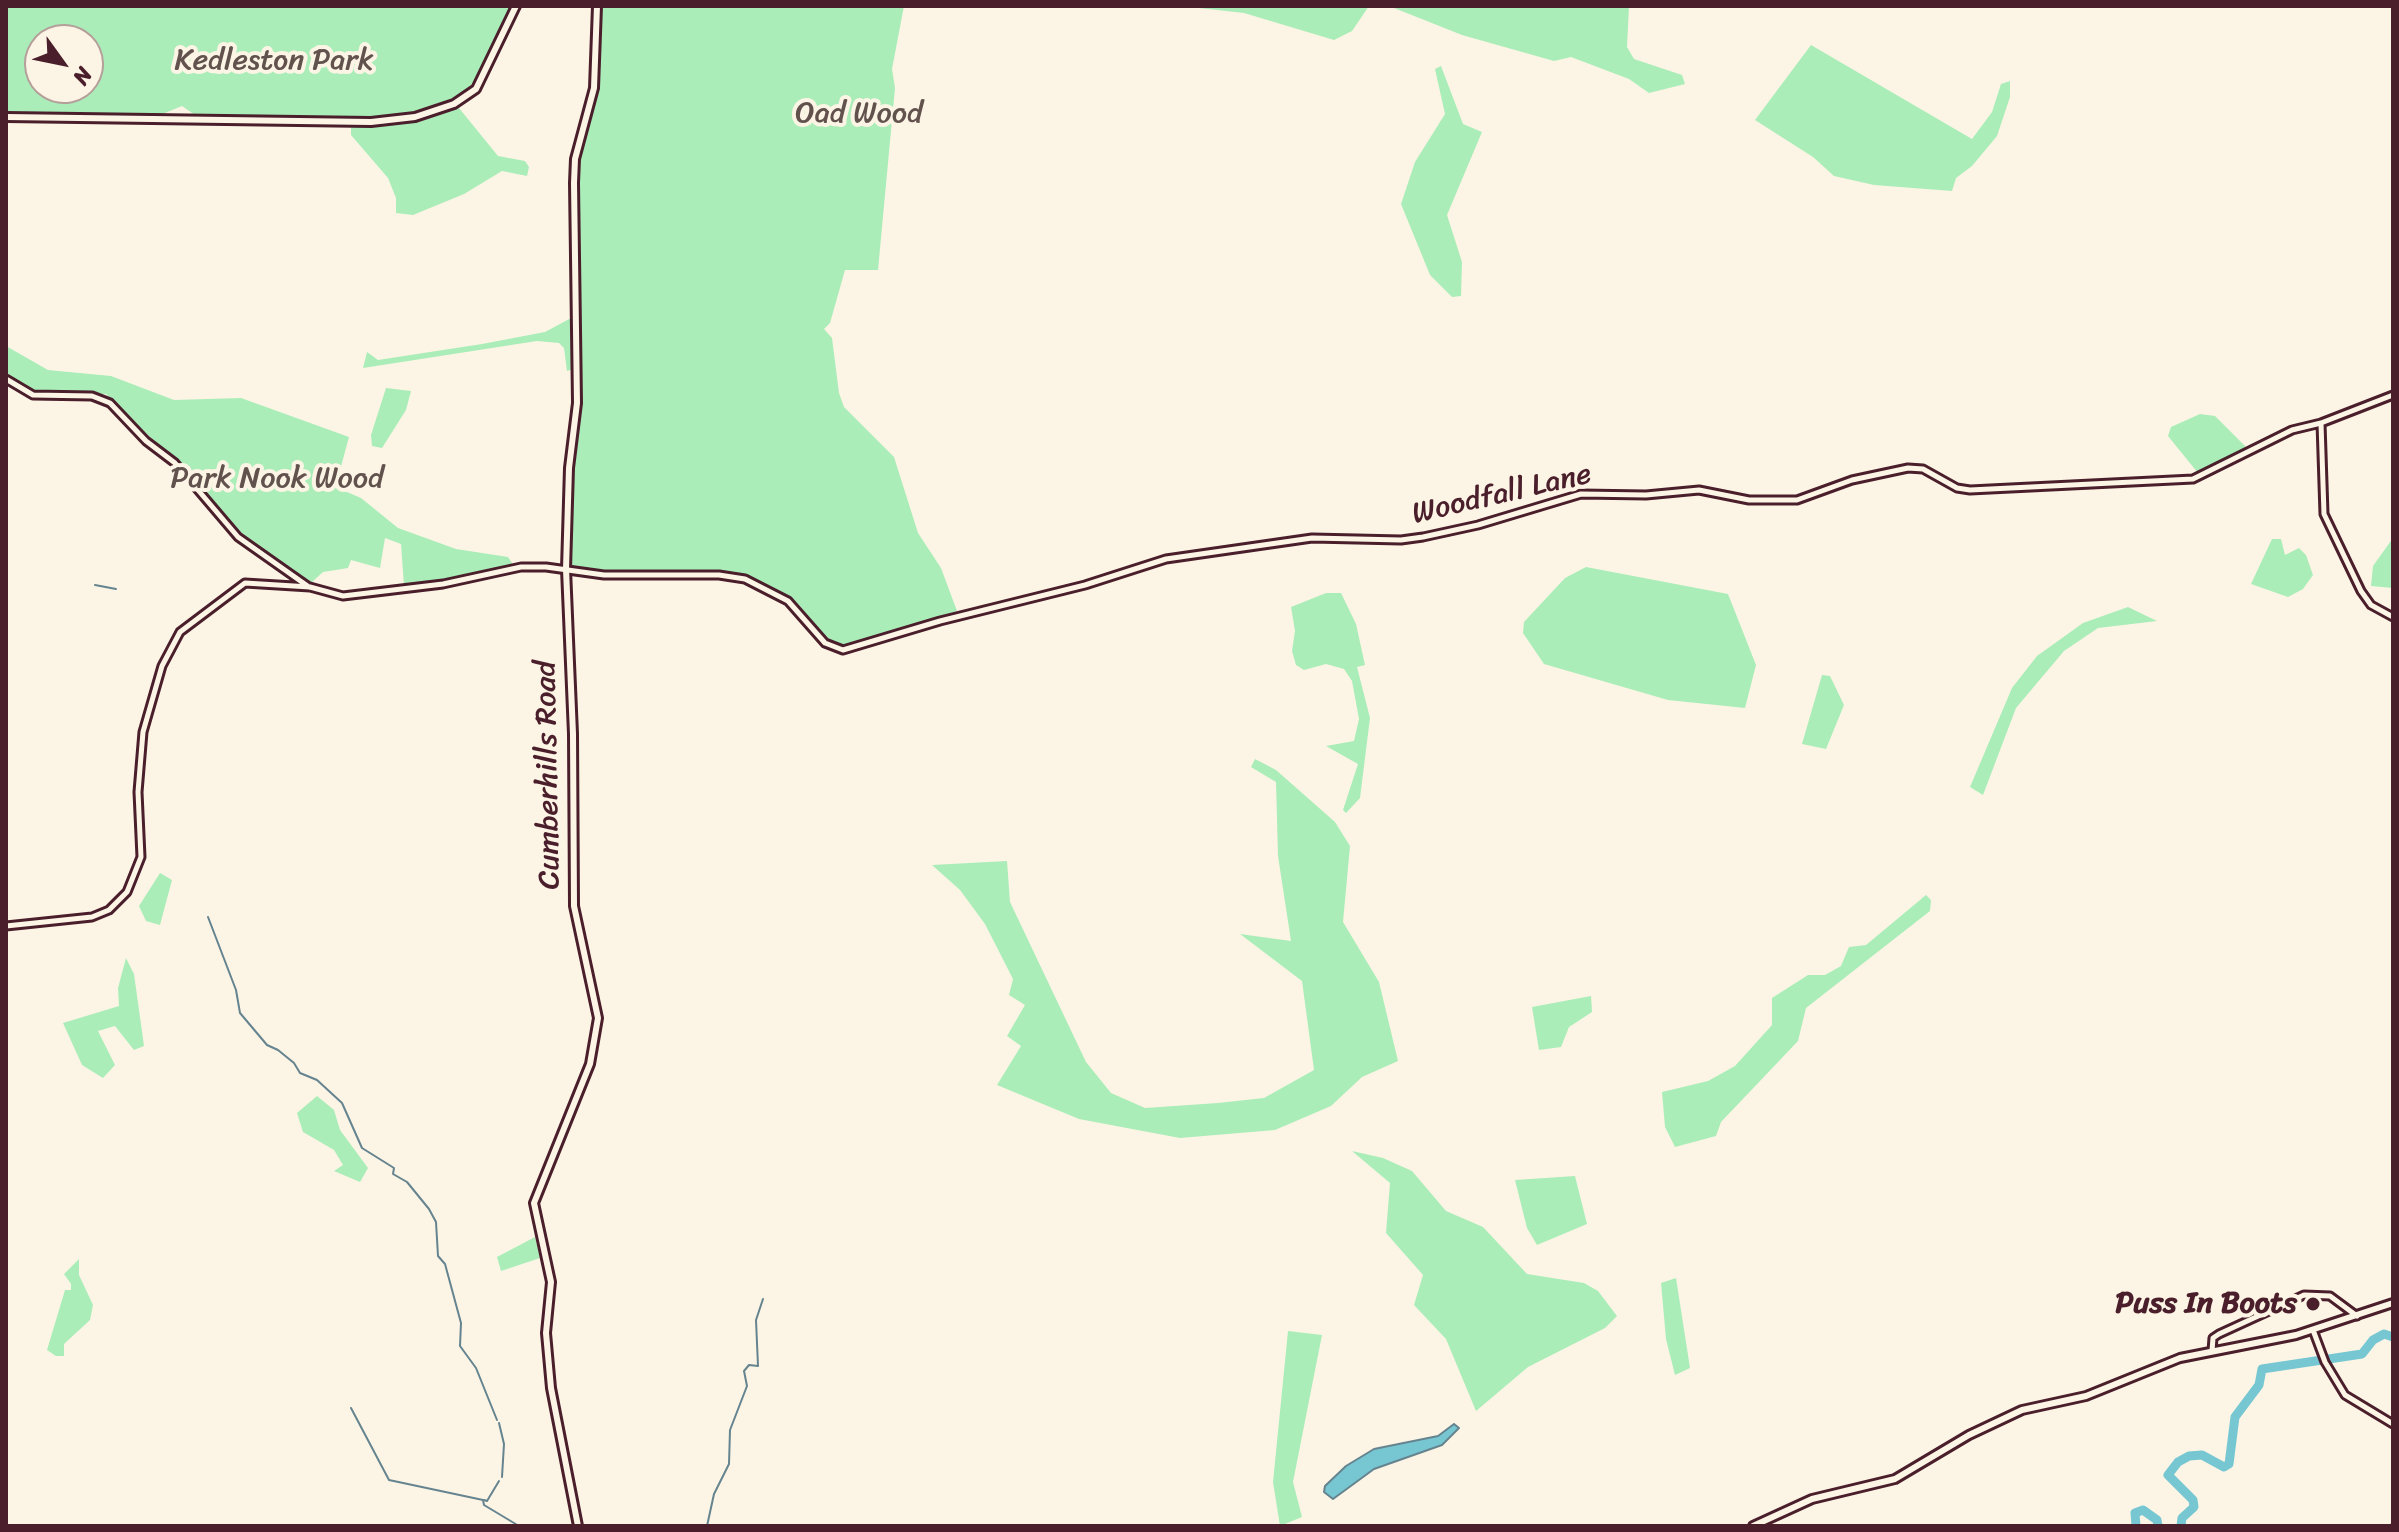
<!DOCTYPE html>
<html>
<head>
<meta charset="utf-8">
<style>
  body { margin:0 }
  #map { position:relative; width:2399px; height:1532px; overflow:hidden; background:#fcf5e5; font-family:Sriracha,sans-serif }
  canvas { display:block }
  .frame { position:absolute; inset:0; border:8px solid #4a1f2b; pointer-events:none }
  .north { position:absolute; left:24px; top:24px; width:80px; height:80px; box-sizing:border-box; background:#fcf5e5; border:2px solid #b59f9b; border-radius:50%; rotate:123deg; font-size:22px; font-weight:700; line-height:32px; text-align:center; color:#4a1f2b }
  .north::after { content:''; display:block; margin:auto; width:28px; height:36px; background:#4a1f2b; clip-path:polygon(50% 0,100% 100%,50% 72%,0 100%) }
</style>
</head>
<body>
<div id="map">
<canvas width="2399" height="1532"></canvas>
<div class="frame"></div>
<div class="north">N</div>
</div>
<script>
const c = document.querySelector('canvas').getContext('2d');
c.lineJoin = 'round';
function fill(path, color) { c.fillStyle = color; c.fill(path, 'evenodd'); }
const poly = rows => new Path2D(rows.map(r => 'M' + r).join(''));
function trace(path, color, width, dash) { c.strokeStyle = color; c.lineWidth = width; c.lineCap = dash ? 'butt' : 'round'; c.setLineDash(dash || []); c.stroke(path); }
function drawText(font, color, halo, rows, align = 'center') {
  c.font = font + ' Sriracha,sans-serif'; c.lineWidth = 8; c.setLineDash([]); c.textBaseline = 'middle'; c.strokeStyle = halo; c.fillStyle = color; for (const [text, x, y, turn = 0] of rows) {
    c.save(); c.translate(x, y); c.rotate((+turn || 0) * Math.PI / 180); c.textAlign = isNaN(turn) ? turn : align; if (halo) c.strokeText(text, 0, 0); c.fillText(text, 0, 0); c.restore();
  }
}
fill(poly([
  [6,6,512,6,499,29,482,74,463,95,421,113,364,118,195,115,182,106,160,115,6,113],
  [40,40,88,40,88,88,40,88],
  [599,6,904,6,892,69,895,88,878,270,845,270,830,323,824,329,832,338,839,393,844,407,894,457,918,533,941,568,957,611,850,647,841,646,830,643,798,604,747,577,718,572,610,574,570,567,570,481,576,431,576,165,590,109],
  [1181,6,1369,6,1352,31,1334,40,1244,13],
  [1389,6,1629,6,1627,47,1634,59,1682,75,1685,84,1649,93,1629,79,1571,57,1554,61,1462,35],
  [1811,45,1972,139,1992,112,2001,84,2010,81,2010,97,1997,136,1972,166,1956,178,1952,191,1874,185,1834,176,1813,157,1755,120],
  [1441,66,1463,124,1482,132,1447,215,1462,262,1461,296,1452,297,1430,275,1401,204,1415,162,1445,114,1435,69],
  [459,108,498,156,525,161,529,167,527,176,502,171,464,194,413,215,396,213,396,198,388,178,351,135,351,127,419,122],
  [573,317,573,369,567,371,564,348,559,343,537,341,363,368,367,352,378,360,482,344,545,332],
  [6,346,48,370,111,376,174,400,241,398,349,437,339,474,340,489,361,498,398,528,456,549,508,557,514,566,404,586,401,544,385,538,380,568,351,560,348,568,323,572,311,583,260,553,240,536,192,478,106,394,30,393,6,376],
  [386,388,411,391,406,410,382,448,372,446,371,435],
  [2200,414,2215,416,2246,447,2198,473,2168,436,2171,427],
  [2393,538,2393,588,2371,586,2373,566],
  [2272,539,2281,539,2285,555,2299,548,2306,555,2313,575,2303,589,2288,597,2251,584],
  [1586,567,1728,594,1756,665,1745,708,1668,700,1544,664,1523,633,1524,622,1565,578],
  [1326,593,1341,593,1356,624,1365,665,1357,667,1370,718,1360,798,1346,813,1343,810,1358,764,1326,746,1354,741,1359,719,1352,681,1344,669,1326,664,1304,670,1296,665,1292,651,1295,631,1291,607],
  [2128,607,2157,621,2098,628,2064,651,2016,708,1983,795,1970,787,2012,688,2037,656,2083,623],
  [1822,675,1830,676,1844,705,1826,749,1802,744],
  [1255,759,1276,770,1335,822,1350,846,1343,922,1379,982,1398,1061,1362,1077,1331,1106,1275,1130,1180,1138,1079,1119,997,1085,1021,1046,1007,1036,1025,1005,1009,995,1013,979,985,924,960,890,932,865,1007,861,1010,902,1086,1062,1111,1093,1145,1108,1218,1103,1264,1098,1314,1070,1302,981,1240,934,1291,941,1278,856,1276,782,1251,767],
  [160,873,172,880,160,925,146,921,139,906],
  [1926,895,1931,900,1930,911,1806,1008,1798,1041,1721,1122,1716,1136,1675,1147,1665,1127,1662,1092,1708,1081,1735,1066,1772,1025,1772,998,1808,975,1825,975,1841,966,1849,947,1866,945],
  [126,958,134,974,144,1046,134,1050,115,1026,98,1031,115,1065,103,1078,82,1065,63,1023,119,1006,118,988],
  [1591,996,1592,1012,1569,1027,1561,1047,1539,1050,1532,1007],
  [317,1096,334,1110,340,1130,368,1168,360,1182,334,1171,343,1165,334,1150,303,1132,297,1113],
  [1352,1151,1383,1158,1412,1171,1446,1211,1483,1227,1527,1274,1584,1283,1598,1291,1617,1316,1605,1328,1528,1367,1476,1411,1446,1339,1414,1305,1423,1275,1386,1233,1390,1183],
  [1575,1176,1587,1224,1537,1245,1527,1228,1515,1180],
  [535,1237,540,1258,501,1271,497,1257],
  [79,1259,79,1275,93,1305,90,1320,64,1344,64,1356,56,1356,47,1350,65,1290,71,1290,71,1284,64,1274],
  [1676,1278,1690,1368,1675,1375,1666,1339,1661,1283],
  [1288,1331,1322,1335,1293,1482,1302,1517,1280,1526,1273,1482]
]), '#aaedb8');
const water = poly([
  [1454,1424,1459,1428,1442,1445,1374,1469,1333,1499,1324,1492,1325,1486,1346,1466,1374,1449,1438,1436,1454,1424]
]);
fill(water, '#77c7d2');
trace(water, '#65848f', 2);
trace(poly([
  [95,585,116,589],
  [208,917,236,990,240,1013,267,1045,278,1050,294,1063,300,1073,317,1080,342,1103,362,1148,394,1168,393,1174,407,1182,429,1209,436,1222,438,1256,445,1264,461,1323,460,1346,476,1368,497,1420],
  [351,1408,389,1480,483,1500,484,1505,519,1526],
  [499,1423,504,1444,502,1477],
  [484,1500,487,1501,499,1481],
  [707,1526,714,1494,729,1464,730,1430,747,1386,744,1371,749,1365,758,1366,756,1320,763,1299]
]), '#65848f', 2);
trace(poly([
  [2136,1526,2135,1513,2143,1510,2157,1520,2158,1526],
  [2181,1526,2182,1518,2194,1507,2193,1500,2168,1475,2178,1462,2189,1456,2202,1455,2224,1467,2229,1464,2235,1417,2259,1385,2262,1369,2362,1354,2373,1340,2384,1334,2393,1337]
]), '#77c7d2', 9);
const street = poly([
  [6,379,33,395,92,396,110,403,146,441,175,463,238,537,309,587],
  [2321,423,2324,514,2361,591,2371,605,2393,617],
  [6,926,92,917,109,910,127,892,141,857,138,792,143,732,162,666,180,632,245,583,310,587,343,596,443,584,521,567,546,567,604,575,719,575,745,579,788,601,825,643,843,650,940,621,1085,585,1166,559,1312,538,1401,540,1423,537,1478,525,1581,494,1646,495,1699,490,1749,500,1797,500,1852,480,1908,468,1923,469,1957,488,1970,490,2193,479,2292,430,2321,423,2393,395],
  [2313,1330,2325,1362,2345,1395,2393,1424],
  [2212,1351,2213,1338,2219,1334,2304,1295,2330,1296,2357,1316]
]);
const secondary = poly([
  [6,117,371,122,415,117,454,104,476,89,516,6],
  [578,1526,551,1388,546,1333,551,1282,534,1203,590,1064,598,1018,574,906,573,734,566,569,569,468,577,403,574,183,575,159,594,88,597,6],
  [1753,1526,1812,1499,1895,1479,1969,1435,2022,1410,2086,1396,2180,1358,2296,1335,2393,1303]
]);
trace(street, '#4a1f2b', 11);
trace(secondary, '#4a1f2b', 12);
trace(street, '#fcf5e5', 5);
trace(secondary, '#fcf5e5', 6);
const rail = poly([
  [2392,1526,2393,1525]
]);
trace(rail, '#4a1f2b', 5);
trace(rail, '#fcf5e5', 2, [6]);
for (const [x, y, r, color] of [
  [2313,1304,8,"#4a1f2b"]
]) { const dot = new Path2D(); dot.arc(x, y, r, 0, 2 * Math.PI); c.fillStyle = color; c.fill(dot); trace(dot, '#fcf5e5', 3); }
drawText('30px', '#62524e', '#fcf5e5', [
  ["Kedleston Park",274,61],
  ["Oad Wood",859,114],
  ["Park Nook Wood",277,479]
]);
drawText('30px', '#4a1f2b', '#fcf5e5', [
  ["Woodfall Lane",1502,495,-13],
  ["Cumberhills Road",549,775,-91]
]);
drawText('bold 30px', '#4a1f2b', '#fcf5e5', [
  ["Puss In Boots",2297,1304]
], 'right');
</script>
</body>
</html>
